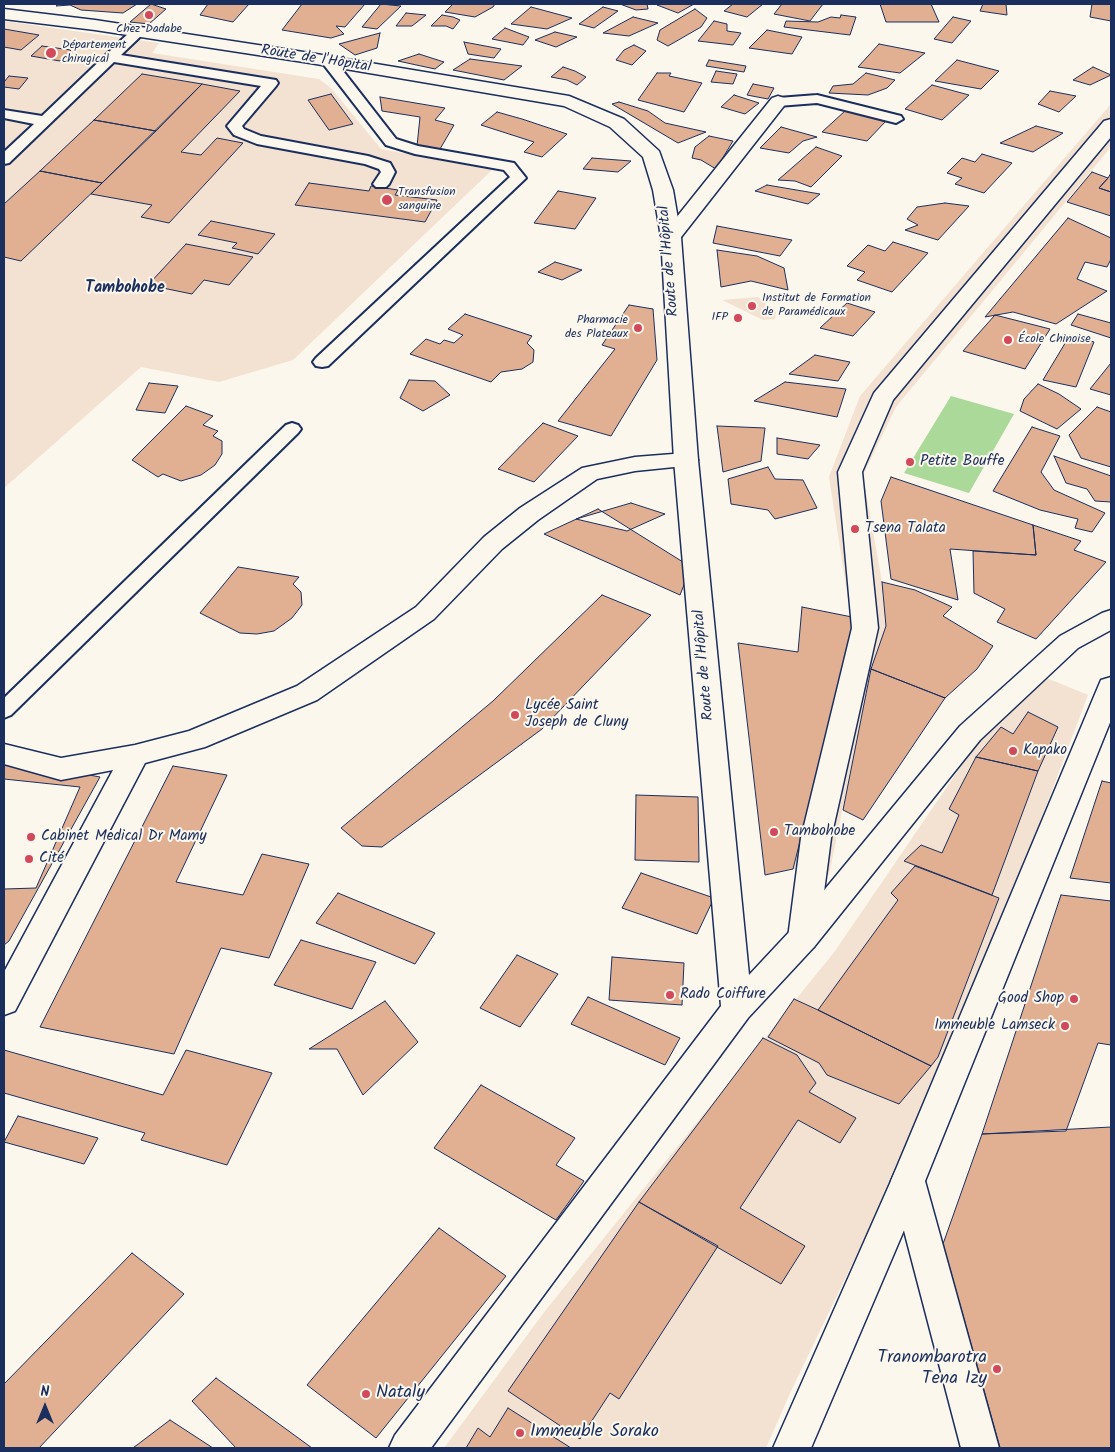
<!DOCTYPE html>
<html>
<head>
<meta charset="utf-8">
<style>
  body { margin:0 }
  #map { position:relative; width:1115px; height:1452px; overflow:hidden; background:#fbf7ec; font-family:Kalam,sans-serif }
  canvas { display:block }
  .frame { position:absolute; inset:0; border:5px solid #1b2f5e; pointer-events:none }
  .north { position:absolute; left:20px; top:1382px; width:50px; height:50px; -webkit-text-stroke:4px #fbf7ec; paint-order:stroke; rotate:0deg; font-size:14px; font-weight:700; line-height:20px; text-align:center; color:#1b2f5e }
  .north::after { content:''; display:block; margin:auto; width:18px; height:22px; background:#1b2f5e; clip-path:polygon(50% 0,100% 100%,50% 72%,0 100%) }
</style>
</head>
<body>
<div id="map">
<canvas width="1115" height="1452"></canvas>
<div class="frame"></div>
<div class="north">N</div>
</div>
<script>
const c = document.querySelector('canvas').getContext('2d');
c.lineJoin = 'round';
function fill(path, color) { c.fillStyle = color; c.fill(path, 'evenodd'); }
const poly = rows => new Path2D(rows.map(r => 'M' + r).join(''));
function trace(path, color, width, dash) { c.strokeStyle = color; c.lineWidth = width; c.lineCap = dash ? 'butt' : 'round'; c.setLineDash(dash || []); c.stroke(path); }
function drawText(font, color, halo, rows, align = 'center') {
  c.font = font + ' Kalam,sans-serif'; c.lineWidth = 4; c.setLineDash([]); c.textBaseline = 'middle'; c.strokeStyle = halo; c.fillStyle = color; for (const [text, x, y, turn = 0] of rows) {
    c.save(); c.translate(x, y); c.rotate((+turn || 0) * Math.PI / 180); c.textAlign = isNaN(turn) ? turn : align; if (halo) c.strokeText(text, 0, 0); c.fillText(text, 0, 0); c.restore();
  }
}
fill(poly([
  [4,21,159,43,152,53,319,79,331,88,381,149,492,170,293,360,219,382,141,367,4,488],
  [1111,104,1111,147,896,407,863,475,882,582,886,626,871,669,829,875,793,869,853,631,829,477,860,396],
  [758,297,776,312,775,319,763,320,722,300],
  [1044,677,1088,695,948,1065,791,1391,766,1448,444,1448,545,1311,835,951,979,740]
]), '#f3e2d1');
fill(poly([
  [951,396,1014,414,969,493,904,473]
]), '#abd999');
const building = poly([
  [59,4,137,4,123,13,81,10,70,5,56,6,59,4],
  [151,4,166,9,149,24,130,22,151,4],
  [208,4,249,4,233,22,200,15,208,4],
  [302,4,365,4,345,27,336,26,344,34,331,38,282,30,302,4],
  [381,4,401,6,377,29,362,27,381,4],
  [453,4,495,4,493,7,475,17,445,12,453,4],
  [620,4,647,4,648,9,636,10,620,4],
  [660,4,694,4,678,13,657,5,660,4],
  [733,4,763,4,747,17,724,11,733,4],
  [782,4,823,4,810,21,774,14,782,4],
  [880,4,931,4,939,22,886,22,880,4],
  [983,4,1006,4,1007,15,980,11,983,4],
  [1092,4,1111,4,1111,21,1090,17,1092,4],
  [531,7,572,18,547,29,511,24,531,7],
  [603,7,618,11,594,28,579,24,603,7],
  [695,9,707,18,701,27,668,46,657,40,660,30,695,9],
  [406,13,426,15,412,26,396,26,406,13],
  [442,15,453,17,460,20,453,29,446,26,431,26,442,15],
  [841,15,856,17,850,35,784,27,786,21,818,22,831,17,840,18,841,15],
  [633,17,658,23,629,36,603,33,633,17],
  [953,17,971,21,952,43,934,39,953,17],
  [714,21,727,24,727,31,741,33,733,45,698,41,714,21],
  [505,28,529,37,523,45,492,39,505,28],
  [4,29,39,35,21,50,4,47,4,29],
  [767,30,802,37,792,54,749,48,767,30],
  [555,32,577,37,556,47,535,40,555,32],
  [380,33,377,48,355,55,339,44,380,33],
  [464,42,501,49,494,58,468,54,464,42],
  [879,44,925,53,900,73,858,67,879,44],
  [634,45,646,51,632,65,616,60,624,50,634,45],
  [42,46,71,50,60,61,31,56,42,46],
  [419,54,444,62,435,69,398,61,419,54],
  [470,59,522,66,504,80,453,70,470,59],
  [709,60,746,66,744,72,706,66,709,60],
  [957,60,999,71,981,89,935,81,957,60],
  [563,67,575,71,586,77,577,85,567,80,551,77,563,67],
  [1093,67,1111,75,1090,85,1073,80,1093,67],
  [716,71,737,74,733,84,711,82,716,71],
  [657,73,671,73,669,76,702,83,684,112,638,100,657,73],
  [866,73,895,80,887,88,868,95,829,93,833,86,853,84,866,73],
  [142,74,202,84,156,131,94,120,142,74],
  [9,76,28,78,19,89,4,87,4,82,9,76],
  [202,84,240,91,181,152,201,155,217,138,243,143,169,223,141,217,152,205,91,194,202,84],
  [753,84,774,88,768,99,747,95,753,84],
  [932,85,969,95,942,120,905,109,932,85],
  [1050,91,1076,96,1059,112,1038,104,1050,91],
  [331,94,353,124,329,130,308,100,331,94],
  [734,95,759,103,745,114,721,107,734,95],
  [380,97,445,108,435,120,454,125,440,149,417,146,420,117,382,111,380,97],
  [619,102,648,111,665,123,706,132,678,143,612,104,619,102],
  [845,111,886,121,867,141,822,132,845,111],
  [497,112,522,119,567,134,542,157,524,152,534,142,481,125,497,112],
  [94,120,156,131,102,183,40,171,94,120],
  [1036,126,1063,133,1033,152,1000,143,1036,126],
  [781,127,817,137,803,141,789,153,760,148,781,127],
  [709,136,733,141,716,169,701,160,692,158,695,147,709,136],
  [816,147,842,156,811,187,795,181,778,180,816,147],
  [982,154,1012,163,984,193,955,184,962,178,947,173,962,158,975,162,982,154],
  [592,158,631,161,618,172,583,169,592,158],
  [40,171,102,183,21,261,4,257,4,204,40,171],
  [1092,172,1108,178,1099,188,1111,192,1111,216,1067,202,1092,172],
  [1111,173,1111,192,1099,188,1108,178,1111,173],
  [309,183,369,191,371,186,398,190,395,195,437,200,425,222,295,205,309,183],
  [767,185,820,194,808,204,755,191,767,185],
  [558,191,596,198,575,229,534,223,558,191],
  [945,203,969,206,938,240,905,230,918,225,907,219,917,207,945,203],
  [1068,218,1111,238,1111,259,1107,267,1085,262,1077,279,1107,291,1056,324,1013,312,985,317,1068,218],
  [211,221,275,234,258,254,232,248,237,243,198,235,211,221],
  [717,226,792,240,780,256,713,243,717,226],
  [893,242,928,253,892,292,857,280,865,272,847,266,868,245,885,251,893,242],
  [186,244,253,257,229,285,204,280,192,294,148,285,186,244],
  [717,250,757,256,784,268,788,290,751,281,721,287,717,250],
  [555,262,582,270,562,280,538,272,555,262],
  [847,303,875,312,853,336,820,328,847,303],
  [629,305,653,309,657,360,611,436,558,421,615,349,602,345,629,305],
  [465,314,532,336,527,343,534,350,533,362,522,369,501,372,491,382,410,354,426,339,440,344,444,340,454,343,463,335,448,329,465,314],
  [1078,314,1111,323,1111,338,1071,325,1078,314],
  [995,315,1050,329,1025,369,963,351,995,315],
  [1070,335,1094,342,1076,387,1043,380,1070,335],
  [815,355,850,362,838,381,789,374,815,355],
  [1111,363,1111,395,1090,389,1111,363],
  [409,380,435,381,450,395,423,411,400,398,409,380],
  [785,382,846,389,837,417,754,401,785,382],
  [149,383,178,386,165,413,136,410,149,383],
  [1038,384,1059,394,1081,409,1057,429,1020,411,1024,399,1038,384],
  [186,406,213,416,203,425,218,431,213,436,222,441,222,454,215,465,201,475,181,481,163,474,158,477,132,460,186,406],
  [1097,407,1111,412,1111,467,1081,458,1069,435,1097,407],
  [543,423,578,436,534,482,498,469,543,423],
  [717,426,765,428,761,461,723,472,717,426],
  [1032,427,1060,436,1041,472,1054,490,1105,513,1092,532,1075,528,1078,519,1040,510,993,491,1032,427],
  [777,438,820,445,808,459,777,454,777,438],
  [1054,456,1111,476,1111,502,1095,501,1087,489,1066,483,1054,456],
  [768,467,775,479,803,480,817,508,775,519,768,510,731,504,728,479,768,467],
  [891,477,1033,525,1036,555,950,549,958,600,891,579,881,501,891,477],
  [631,503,665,514,627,531,576,519,631,503],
  [598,509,691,567,680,595,544,534,598,509],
  [1033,525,1081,541,1074,550,1106,562,1036,639,997,622,1005,609,974,593,973,551,1036,555,1033,525],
  [238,567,299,577,293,584,301,592,302,605,292,618,274,631,257,634,240,633,200,613,238,567],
  [882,582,915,590,952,607,943,616,993,646,977,669,945,698,871,669,886,626,882,582],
  [602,595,651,615,542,729,382,847,362,846,341,828,493,701,602,595],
  [802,607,852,617,853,631,793,869,765,875,738,643,798,652,802,607],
  [871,669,945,698,863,820,843,810,871,669],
  [1028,712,1058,727,1038,771,976,757,1001,727,1013,734,1028,712],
  [976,757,1038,771,992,895,904,861,921,845,942,853,959,815,949,809,976,757],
  [4,759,100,777,9,941,4,945,4,759],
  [173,766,227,775,176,882,243,895,262,854,309,864,269,958,221,948,174,1054,40,1027,173,766],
  [4,779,80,787,36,888,4,889,4,779],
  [1102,781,1111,783,1111,883,1070,878,1102,781],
  [636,795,698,797,699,862,635,860,636,795],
  [915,866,999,898,938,1057,931,1066,818,1010,898,900,891,893,915,866],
  [641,873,714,898,697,934,622,908,641,873],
  [338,893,435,933,415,964,316,923,338,893],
  [1061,895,1111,901,1111,1045,1098,1043,1066,1131,982,1134,1061,895],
  [301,940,376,962,352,1009,274,985,301,940],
  [517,955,558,974,520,1027,480,1008,517,955],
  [612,957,684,963,682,1005,609,1000,612,957],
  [588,997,680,1038,665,1065,571,1024,588,997],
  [794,999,818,1010,931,1066,899,1104,827,1075,819,1063,768,1037,794,999],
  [385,1001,418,1042,363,1095,337,1049,309,1049,385,1001],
  [763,1038,797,1055,816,1083,809,1092,856,1118,840,1143,798,1120,740,1208,805,1246,781,1284,639,1202,763,1038],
  [4,1050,163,1095,186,1050,272,1073,227,1165,141,1140,145,1133,4,1093,4,1050],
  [481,1085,575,1138,556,1165,584,1181,556,1220,434,1148,481,1085],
  [18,1116,98,1138,84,1164,4,1142,18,1116],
  [1111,1127,1111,1448,1000,1448,943,1244,982,1134,1111,1127],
  [639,1202,718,1246,619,1399,610,1393,580,1439,508,1391,639,1202],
  [439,1228,506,1276,376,1438,307,1385,439,1228],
  [132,1253,184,1294,39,1448,4,1448,4,1384,132,1253],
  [216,1378,312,1448,236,1448,192,1401,216,1378],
  [508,1408,571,1448,466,1448,478,1428,490,1437,508,1408],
  [170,1420,213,1448,133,1448,170,1420]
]);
fill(building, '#e1b093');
trace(building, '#1b2f5e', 1);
const lane = poly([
  [137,29,144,33,121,55,276,80,278,83,276,86,242,126,244,129,261,136,368,156,390,163,395,172,389,184,386,187,376,187,373,184,381,172,379,169,365,164,257,144,234,135,227,126,261,86,114,62,9,163,4,164,4,152,34,124,4,118,4,110,42,116,132,30,137,29],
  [328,57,333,58,396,139,418,146,514,163,526,178,328,366,322,367,316,366,313,362,316,358,510,177,504,170,415,154,386,145,321,61,328,57],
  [817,95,901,116,903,119,896,123,817,103,778,106,771,102,778,98,817,95],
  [292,423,298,425,301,429,298,433,11,715,4,718,4,698,286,425,292,423]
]);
const street = poly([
  [778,96,784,98,787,102,678,241,671,243,664,241,661,237,664,233,772,98,778,96],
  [1111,119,1111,137,893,400,862,472,878,628,831,838,818,938,814,947,803,950,792,947,788,938,801,838,852,628,838,472,874,393,1104,121,1111,119],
  [686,453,694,455,698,460,694,465,635,471,597,479,538,520,502,549,434,619,317,700,205,747,145,763,15,1011,4,1015,4,972,113,770,61,780,4,764,4,744,61,758,135,745,189,731,297,686,416,607,484,537,520,508,582,468,635,457,686,453],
  [908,1165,920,1170,925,1181,999,1448,961,1448,891,1181,896,1170,908,1165]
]);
const secondary = poly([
  [4,9,95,20,310,53,569,96,624,119,659,151,673,190,681,237,698,460,749,975,792,929,960,726,1060,636,1102,613,1111,610,1111,630,1078,648,980,740,814,947,748,1018,431,1448,389,1448,395,1435,721,1006,674,460,661,237,653,190,643,157,610,127,564,106,310,63,95,30,4,19,4,9],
  [1111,677,1111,720,925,1181,811,1448,773,1448,891,1181,1098,687,1101,680,1111,677]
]);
trace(lane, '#1b2f5e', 4);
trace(street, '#1b2f5e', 3);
trace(secondary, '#1b2f5e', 3);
fill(lane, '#fbf7ec');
fill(street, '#fbf7ec');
fill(secondary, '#fbf7ec');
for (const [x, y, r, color] of [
  [149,15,5,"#d1495b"],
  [51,53,6,"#d1495b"],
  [387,200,6,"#d1495b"],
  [752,306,5,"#d1495b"],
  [738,318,5,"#d1495b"],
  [638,328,5,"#d1495b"],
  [1008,340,5,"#d1495b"],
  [910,462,5,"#d1495b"],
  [855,529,5,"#d1495b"],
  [515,715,5,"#d1495b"],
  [1013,751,5,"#d1495b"],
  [774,832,5,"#d1495b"],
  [31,837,5,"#d1495b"],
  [29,859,5,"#d1495b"],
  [670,995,5,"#d1495b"],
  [1074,999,5,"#d1495b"],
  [1065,1026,5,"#d1495b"],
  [997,1369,5,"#d1495b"],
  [366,1394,5,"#d1495b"],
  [520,1433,5,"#d1495b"]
]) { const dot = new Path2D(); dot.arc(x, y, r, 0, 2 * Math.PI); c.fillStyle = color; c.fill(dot); trace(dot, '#fbf7ec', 2); }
drawText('12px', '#1b2f5e', '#fbf7ec', [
  ["Chez Dadabe",149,30,"center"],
  ["Département",62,46],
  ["chirugical",62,60],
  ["Transfusion",398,193],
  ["sanguine",398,207],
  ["Institut de Formation",762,299],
  ["de Paramédicaux",762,313],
  ["IFP",728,318,"right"],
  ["Pharmacie",628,321,"right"],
  ["des Plateaux",628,335,"right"],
  ["École Chinoise",1018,340]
], 'left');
drawText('15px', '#1b2f5e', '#fbf7ec', [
  ["Route de l'Hôpital",316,60,9],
  ["Route de l'Hôpital",670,261,-95],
  ["Route de l'Hôpital",705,665,-95]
]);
drawText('15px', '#1b2f5e', '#fbf7ec', [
  ["Petite Bouffe",920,462],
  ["Tsena Talata",865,529],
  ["Lycée Saint",525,706],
  ["Joseph de Cluny",525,723],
  ["Kapako",1023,751],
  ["Tambohobe",784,832],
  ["Cabinet Medical Dr Mamy",41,837],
  ["Cité",39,859],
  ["Rado Coiffure",680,995],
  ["Good Shop",1064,999,"right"],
  ["Immeuble Lamseck",1055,1026,"right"]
], 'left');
drawText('bold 16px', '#1b2f5e', '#fbf7ec', [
  ["Tambohobe",125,289]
]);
drawText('18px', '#1b2f5e', '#fbf7ec', [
  ["Tranombarotra",987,1359,"right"],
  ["Tena Izy",987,1380,"right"],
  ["Nataly",376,1394],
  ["Immeuble Sorako",530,1433]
], 'left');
</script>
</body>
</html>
